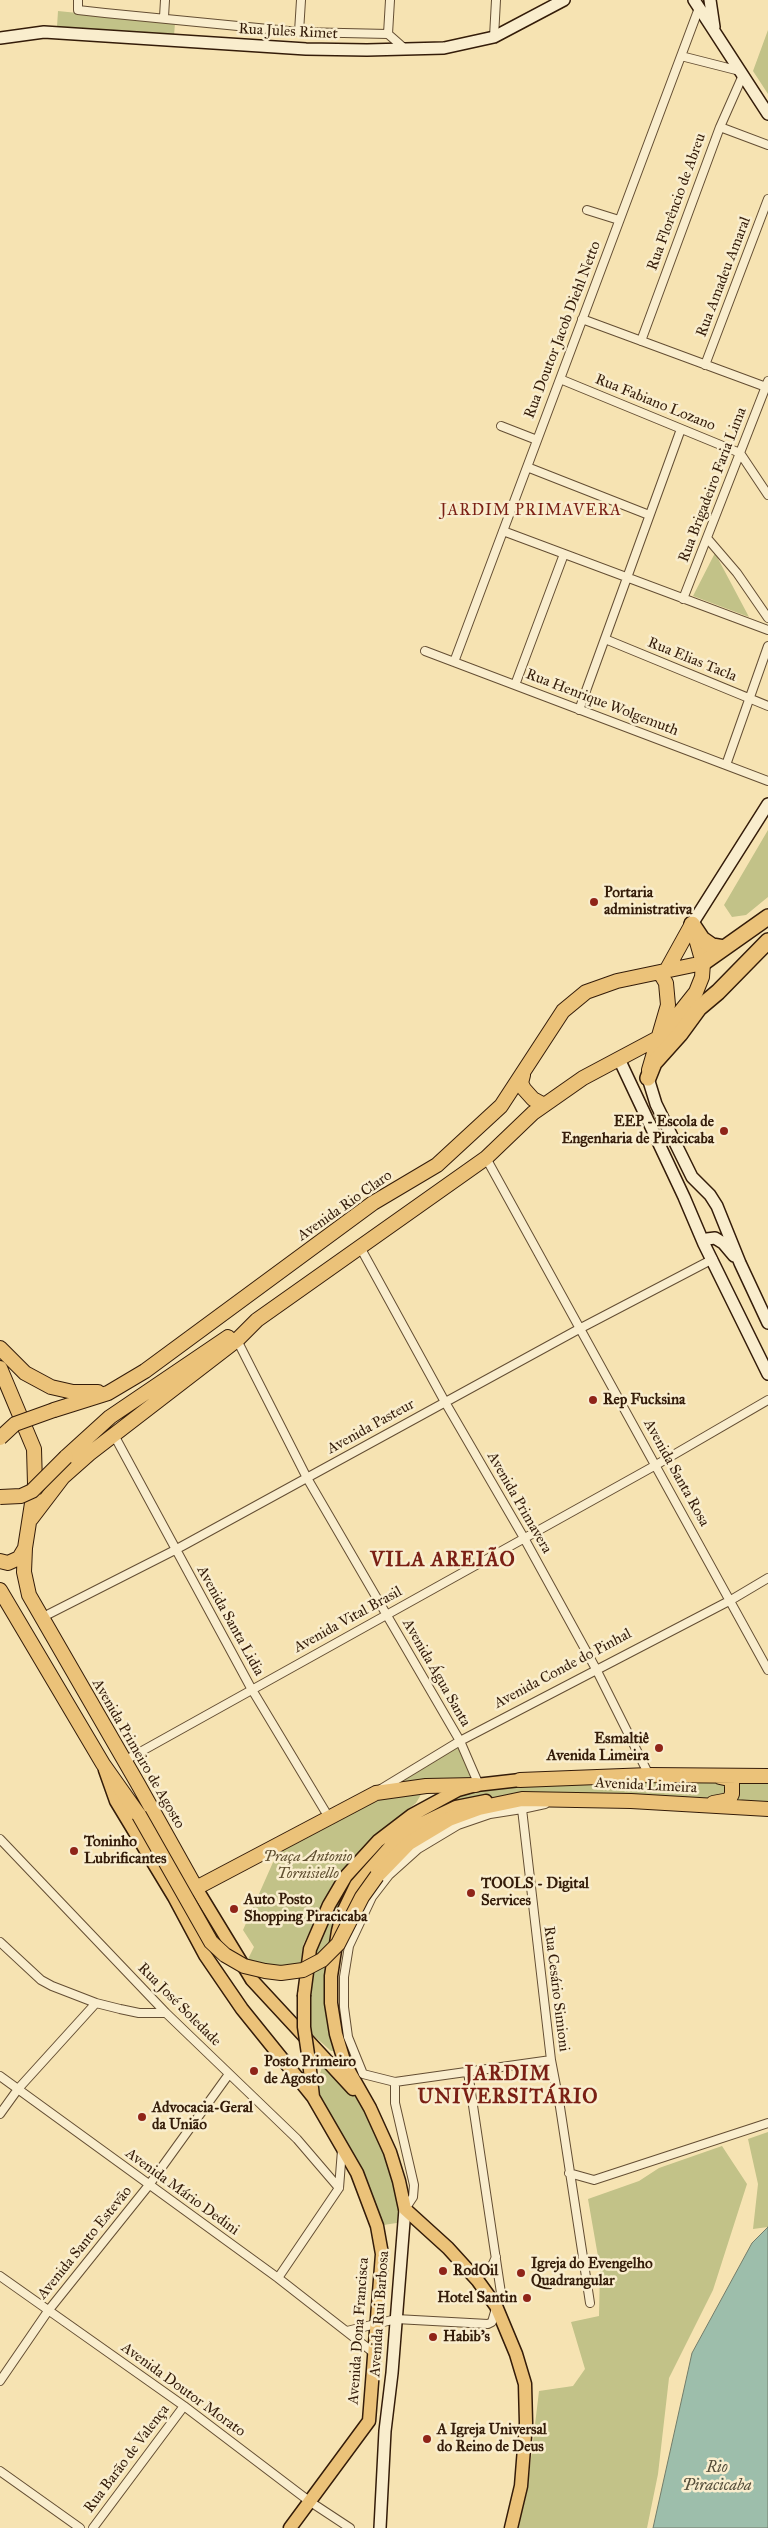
<!DOCTYPE html>
<html>
<head>
<meta charset="utf-8">
<style>
  body { margin:0 }
  canvas { display:block; background:#f6e3b2 }
</style>
</head>
<body>
<canvas width="768" height="2528"></canvas>
<script>
const c = document.querySelector('canvas').getContext('2d');
c.lineJoin = 'round';
function fill(path, color) { c.fillStyle = color; c.fill(path, 'evenodd'); }
const poly = rows => new Path2D(rows.map(r => 'M' + r).join(''));
function trace(path, color, width, dash) { c.strokeStyle = color; c.lineWidth = width; c.lineCap = dash ? 'butt' : 'round'; c.setLineDash(dash || []); c.stroke(path); }
function drawText(font, color, halo, rows, align = 'center') {
  c.font = font + ' "IM FELL Great Primer",serif'; c.lineWidth = 5; c.setLineDash([]); c.textBaseline = 'middle'; c.strokeStyle = halo; c.fillStyle = color; for (const [text, x, y, turn = 0] of rows) {
    c.save(); c.translate(x, y); c.rotate((+turn || 0) * Math.PI / 180); c.textAlign = isNaN(turn) ? turn : align; if (halo) c.strokeText(text, 0, 0); c.fillText(text, 0, 0); c.restore();
  }
}
fill(poly([
  [58,11,175,23,174,36,57,27],
  [768,30,768,94,753,71],
  [715,553,749,617,693,596],
  [768,830,768,897,746,915,732,917,724,905],
  [460,1741,473,1779,426,1786,416,1803,380,1831,325,1900,303,1945,300,1970,245,1965,254,1947,243,1930,282,1842],
  [768,1776,768,1809,503,1800,377,1860,331,1976,340,2051,331,2051,304,2027,307,1959,330,1905,378,1841,476,1785],
  [325,2057,370,2108,392,2159,403,2222,377,2226,313,2097],
  [768,2132,768,2227,753,2229,758,2184,748,2139],
  [722,2146,747,2184,713,2290,669,2378,658,2474,647,2528,518,2528,527,2492,539,2391,573,2386,585,2369,571,2322,599,2316,600,2268,588,2199,639,2181,659,2168]
]), '#c2c288');
const water = poly([
  [768,2227,768,2528,653,2528,692,2353,752,2243,768,2227]
]);
fill(water, '#9dbeab');
trace(water, '#737d6a', 1);
const minor = poly([
  [78,0,78,10,105,13,299,32,388,34],
  [390,0,388,34,405,49],
  [164,17,165,0],
  [299,32,301,0],
  [494,37,496,0],
  [681,56,740,71],
  [720,127,768,145],
  [587,210,619,220],
  [582,319,766,387],
  [641,341,720,127,743,75],
  [705,365,768,199],
  [560,379,740,453,768,495],
  [501,426,537,440],
  [527,467,649,515],
  [503,531,768,630],
  [707,538,737,573,768,618],
  [683,599,768,381],
  [605,639,768,706],
  [425,651,768,781],
  [454,662,699,8],
  [515,685,564,554],
  [579,710,681,429],
  [726,765,768,646],
  [486,1158,768,1670],
  [360,1247,445,1402,524,1538,596,1669,649,1775],
  [237,1340,307,1478,460,1741,479,1785],
  [114,1435,251,1688,328,1816],
  [41,1618,175,1550,579,1329,713,1259],
  [124,1761,656,1465,768,1400],
  [381,1789,460,1741,731,1600,768,1578],
  [545,1804,522,1809,551,2060,560,2107,590,2303],
  [522,1809,490,1814,458,1825,418,1849,389,1875,372,1897,349,1946,344,1977,344,2007,348,2037,363,2074,395,2082,551,2060],
  [0,1839,166,2013,297,2139,339,2188],
  [0,1942,41,1980,52,1986,96,2003,120,2009,139,2013,166,2013],
  [468,2072,501,2293],
  [0,2076,278,2278,374,2353],
  [395,2082,395,2103,414,2185,413,2197,405,2209],
  [0,2114,18,2089,96,2003],
  [569,2173,594,2180,768,2123],
  [471,2272,484,2273,491,2268,496,2257],
  [0,2276,184,2406,309,2501,350,2528],
  [278,2278,339,2188,342,2150],
  [347,2331,396,2319,488,2324,492,2322,496,2308],
  [0,2381,48,2311,149,2185,229,2074],
  [0,2471,80,2528],
  [93,2528,184,2406]
]);
const secondary = poly([
  [694,0,768,114],
  [710,0,714,27],
  [0,38,44,32,306,49,367,50,444,48,494,37,564,0],
  [692,924,768,804],
  [619,1059,684,1197,704,1244,768,1374],
  [648,1078,656,1104,692,1177,710,1195,717,1206,740,1263,768,1323],
  [704,1244,707,1239,715,1238,723,1243,734,1256],
  [380,2528,385,2431,392,2373,405,2209]
]);
const primary = poly([
  [105,1770,116,1801,174,1897,205,1955,242,2009,313,2097,357,2173,377,2226,382,2254,369,2421,290,2528],
  [486,1801,456,1807,414,1827,396,1840,356,1885,343,1912,338,1931,331,1976,331,2003,336,2034,345,2064,370,2108,390,2152,399,2181,405,2209,448,2248,478,2281,496,2306,516,2354,525,2384,526,2423,521,2486,511,2528],
  [196,1888,252,1980,353,2089],
  [304,1995,310,1949,329,1905,346,1876,378,1841,412,1815,458,1790,476,1785,520,1780],
  [309,2061,313,2097]
]);
const trunk = poly([
  [666,971,692,924],
  [673,1021,696,992,702,977,703,963,693,928],
  [649,1070,668,1005,666,983,660,973],
  [523,1075,521,1083,524,1089,533,1099,544,1105],
  [0,1348,25,1373,51,1387,73,1392,98,1392],
  [0,1368,34,1449,35,1484,25,1548,24,1572,29,1595,138,1784,196,1888,376,1793,426,1786,476,1785],
  [54,1410,108,1393,145,1371,373,1203,437,1165,501,1106,563,1011,586,992,617,981,703,963],
  [66,1457,110,1417,228,1337],
  [31,1519,63,1477,89,1454,237,1340,257,1320,486,1158,533,1113,583,1078,660,1037,694,1012],
  [0,1561,8,1563,19,1558,25,1548],
  [0,1590,103,1764,139,1815],
  [520,1780,649,1775,768,1776],
  [713,1803,729,1800,732,1794,732,1783,729,1779,720,1777],
  [377,1876,409,1843,449,1819,479,1808,522,1799,631,1801,768,1809]
]);
const motorway = poly([
  [692,924,702,939,712,946,724,948],
  [703,963,768,917],
  [648,1078,654,1063,680,1034,699,1008,718,992,768,941]
]);
trace(minor, '#644e33', 10);
trace(secondary, '#341c09', 14);
trace(primary, '#341c09', 15);
trace(trunk, '#341c09', 16);
trace(motorway, '#341c09', 18);
trace(minor, '#f9edcd', 8);
trace(secondary, '#f9edcd', 11);
trace(primary, '#ebc279', 12);
trace(trunk, '#ebc279', 14);
trace(motorway, '#ebc279', 15);
const primaryBridge = poly([
  [304,1995,304,2027,309,2061]
]);
const trunkBridge = poly([
  [0,1438,15,1424,54,1410],
  [0,1497,21,1496,32,1491,66,1457],
  [139,1815,211,1942,225,1955,244,1966,265,1971,281,1973,303,1970,322,1960,338,1944,362,1897,377,1876]
]);
trace(primaryBridge, '#341c09', 15, []);
trace(trunkBridge, '#341c09', 16, []);
trace(primaryBridge, '#ebc279', 12);
trace(trunkBridge, '#ebc279', 14);
for (const [x, y, r, color] of [
  [594,902,5,"#8f2418"],
  [724,1131,5,"#8f2418"],
  [593,1400,5,"#8f2418"],
  [659,1748,5,"#8f2418"],
  [74,1851,5,"#8f2418"],
  [471,1893,5,"#8f2418"],
  [234,1909,5,"#8f2418"],
  [254,2071,5,"#8f2418"],
  [142,2117,5,"#8f2418"],
  [443,2271,5,"#8f2418"],
  [521,2273,5,"#8f2418"],
  [527,2298,5,"#8f2418"],
  [433,2337,5,"#8f2418"],
  [427,2439,5,"#8f2418"]
]) { const dot = new Path2D(); dot.arc(x, y, r, 0, 2 * Math.PI); c.fillStyle = color; c.fill(dot); trace(dot, '#f9edcd', 2); }
drawText('15px', '#341c09', '#f9edcd', [
  ["Rua Jules Rimet",288,32,3],
  ["Rua Florêncio de Abreu",677,202,-70],
  ["Rua Amadeu Amaral",724,277,-69],
  ["Rua Doutor Jacob Diehl Netto",563,330,-69],
  ["Rua Fabiano Lozano",655,403,22],
  ["Rua Brigadeiro Faria Lima",713,485,-69],
  ["Rua Elias Tacla",692,660,22],
  ["Rua Henrique Wolgemuth",602,703,21],
  ["Avenida Rio Claro",345,1206,-35],
  ["Avenida Pasteur",371,1427,-29],
  ["Avenida Santa Rosa",676,1473,61],
  ["Avenida Primavera",519,1503,60],
  ["Avenida Vital Brasil",348,1620,-29],
  ["Avenida Santa Lidia",230,1621,61],
  ["Avenida Conde do Pinhal",563,1669,-28],
  ["Avenida Água Santa",436,1673,60],
  ["Avenida Primeiro de Agosto",138,1754,60],
  ["Avenida Limeira",646,1786,3],
  ["Rua Cesário Simioni",556,1989,83],
  ["Rua José Soledade",179,2005,45],
  ["Avenida Mário Dedini",182,2192,36],
  ["Avenida Santo Estevão",85,2243,-51],
  ["Avenida Rui Barbosa",380,2314,-86],
  ["Avenida Dona Francisca",359,2331,-86],
  ["Avenida Doutor Morato",183,2390,36],
  ["Rua Barão de Valença",127,2459,-53]
]);
drawText('bold 15px', '#341c09', '#f9edcd', [
  ["Portaria",604,893],
  ["administrativa",604,910],
  ["EEP - Escola de",714,1122,"right"],
  ["Engenharia de Piracicaba",714,1139,"right"],
  ["Rep Fucksina",603,1400],
  ["Esmaltiê",649,1739,"right"],
  ["Avenida Limeira",649,1756,"right"],
  ["Toninho",84,1842],
  ["Lubrificantes",84,1859],
  ["TOOLS - Digital",481,1884],
  ["Services",481,1901],
  ["Auto Posto",244,1900],
  ["Shopping Piracicaba",244,1917],
  ["Posto Primeiro",264,2062],
  ["de Agosto",264,2079],
  ["Advocacia-Geral",152,2108],
  ["da União",152,2125],
  ["Igreja do Evengelho",531,2264],
  ["Quadrangular",531,2281],
  ["RodOil",453,2271],
  ["Hotel Santin",517,2298,"right"],
  ["Habib's",443,2337],
  ["A Igreja Universal",437,2430],
  ["do Reino de Deus",437,2447]
], 'left');
drawText('italic 15px', '#5f4e2f', '#f9edcd', [
  ["Praça Antonio",308,1857],
  ["Tornisiello",308,1874]
]);
c.letterSpacing = '1px';
drawText('16px', '#7a1f14', '#f9edcd', [
  ["JARDIM PRIMAVERA",531,511]
]);
c.letterSpacing = '0px';
drawText('italic 16px', '#544d3a', '#f9edcd', [
  ["Rio",717,2468],
  ["Piracicaba",717,2486]
]);
c.letterSpacing = '1px';
drawText('bold 20px', '#7a1f14', '#f9edcd', [
  ["VILA AREIÃO",443,1561],
  ["JARDIM",508,2075],
  ["UNIVERSITÁRIO",508,2098]
]);
c.letterSpacing = '0px';
</script>
</body>
</html>
